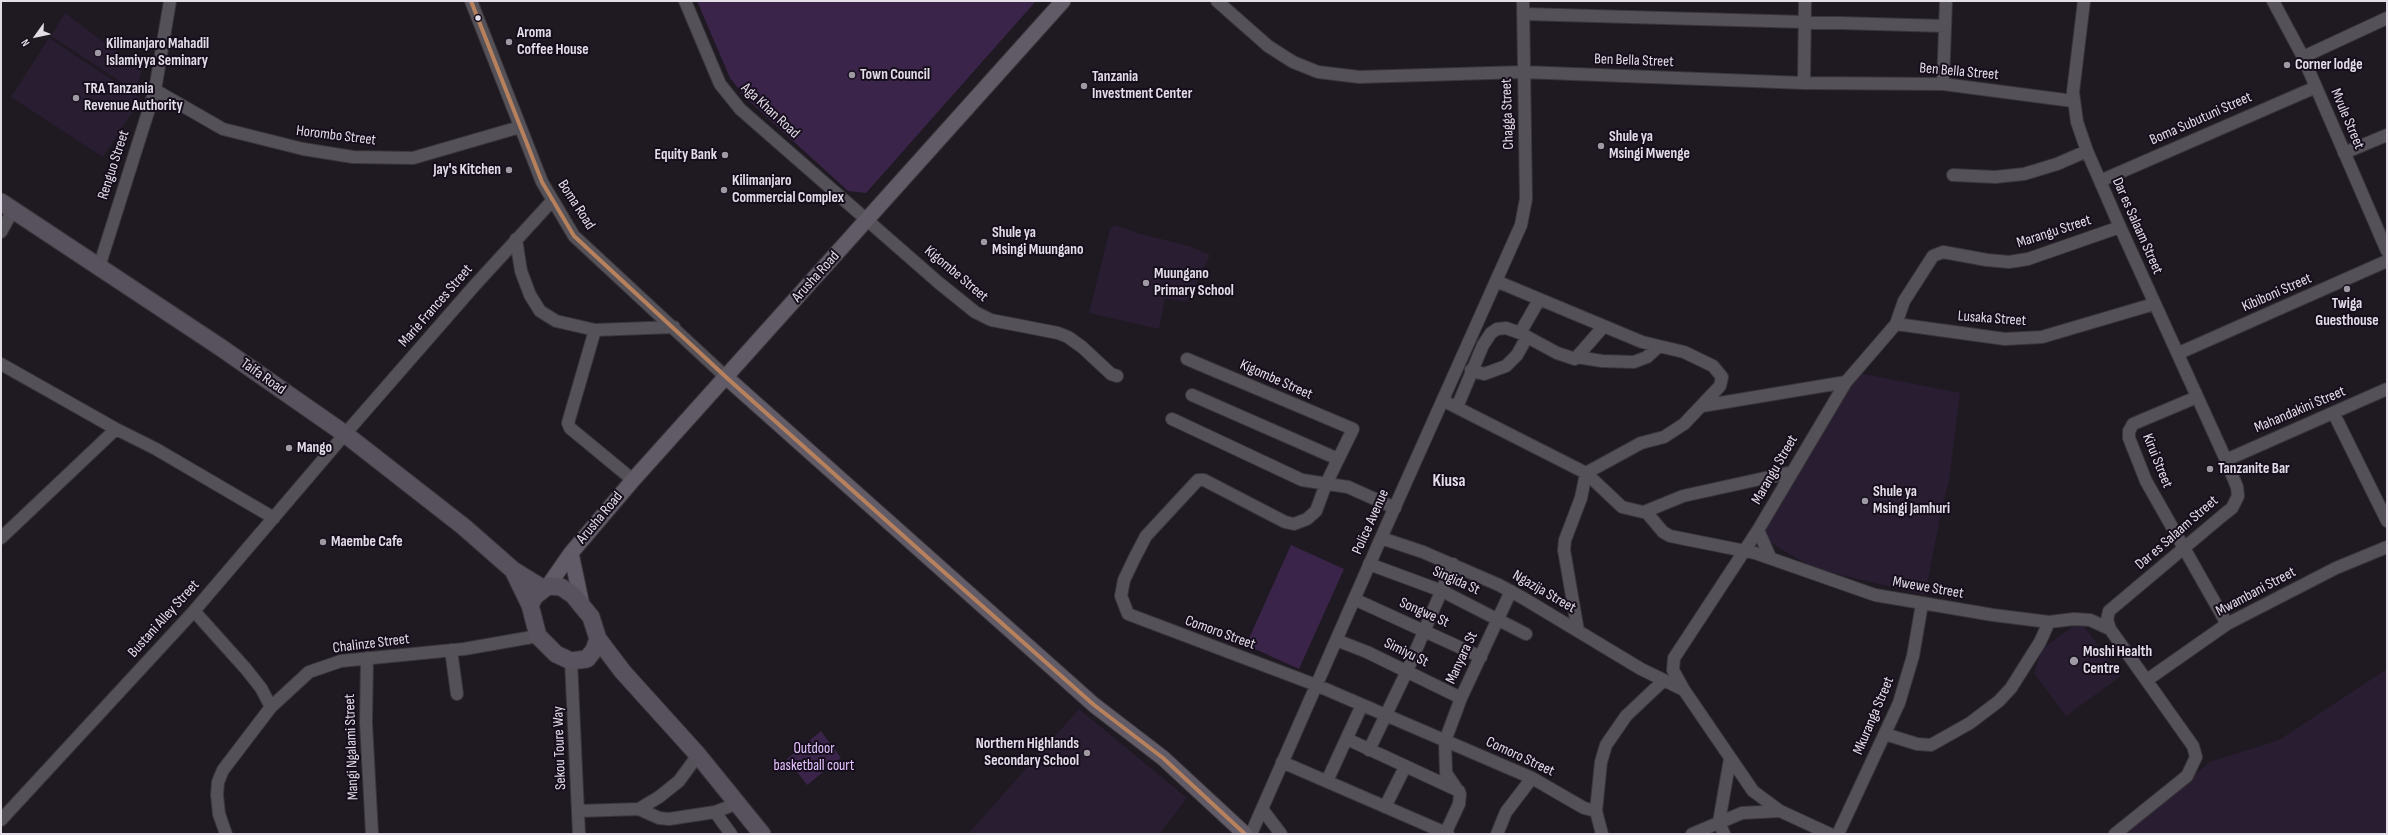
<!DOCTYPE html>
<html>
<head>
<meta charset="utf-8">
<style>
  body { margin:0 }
  #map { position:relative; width:2388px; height:835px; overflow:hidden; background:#1f1a22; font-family:"Sofia Sans Condensed",sans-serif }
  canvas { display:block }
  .frame { position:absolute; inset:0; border:2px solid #e3dde8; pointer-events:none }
  .north { position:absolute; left:16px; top:16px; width:40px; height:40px; -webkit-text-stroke:3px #160e1c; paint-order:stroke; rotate:237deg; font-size:11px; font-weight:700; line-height:16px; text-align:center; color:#e3dde8 }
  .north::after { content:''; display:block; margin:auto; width:14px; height:18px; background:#e3dde8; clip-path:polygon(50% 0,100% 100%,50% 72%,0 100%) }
</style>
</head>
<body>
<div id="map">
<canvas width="2388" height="835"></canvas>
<div class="frame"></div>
<div class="north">N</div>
</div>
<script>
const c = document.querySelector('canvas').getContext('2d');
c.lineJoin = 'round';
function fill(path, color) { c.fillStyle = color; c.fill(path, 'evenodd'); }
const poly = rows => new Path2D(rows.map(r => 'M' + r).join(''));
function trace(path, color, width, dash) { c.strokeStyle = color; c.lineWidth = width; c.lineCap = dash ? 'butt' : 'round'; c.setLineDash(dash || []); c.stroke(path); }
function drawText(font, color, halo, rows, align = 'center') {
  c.font = font + ' "Sofia Sans Condensed",sans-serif'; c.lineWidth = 4; c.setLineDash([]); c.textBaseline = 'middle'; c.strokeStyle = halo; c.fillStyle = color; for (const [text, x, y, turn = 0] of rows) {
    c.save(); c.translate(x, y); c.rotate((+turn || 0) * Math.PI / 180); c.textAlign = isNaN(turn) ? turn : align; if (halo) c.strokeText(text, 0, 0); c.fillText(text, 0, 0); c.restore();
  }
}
fill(poly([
  [65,13,142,71,135,91,51,36],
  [49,38,141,99,103,157,11,97],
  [1115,225,1137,233,1189,246,1210,255,1187,302,1165,298,1159,329,1089,313,1110,229],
  [1854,372,1960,393,1949,481,1942,507,1925,595,1813,568,1766,540,1759,517],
  [2080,621,2121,676,2066,716,2034,673,2042,649],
  [2387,669,2387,834,2123,834,2210,762,2279,740],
  [1079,709,1187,798,1159,834,968,834]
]), '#291d31');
fill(poly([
  [697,1,1036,1,866,193,848,191,745,97,730,78],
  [1291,545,1344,569,1299,669,1246,645],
  [821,731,841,758,807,785,787,759]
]), '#3a2449');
const minor = poly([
  [471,1,542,182,574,236,727,378],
  [685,1,720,84,740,109,939,283,975,312,991,320,1058,333,1068,337,1082,347,1111,374,1117,376],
  [1217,1,1268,46,1293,62,1318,72,1359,77,1523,72,1804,83,1943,84,2073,101],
  [2084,1,2073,92,2077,122,2087,151,2120,227,2226,460,2237,487,2238,496,2232,508,2222,516,2109,611,2107,620,2110,629,2193,746,2196,757,2187,776,2115,834],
  [2273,1,2303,57,2387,251],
  [1524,14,1945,26],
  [2303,57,2387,18],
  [1804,83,1805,1],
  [1943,84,1946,1],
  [155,90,223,129,303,149,353,157,413,158,520,127],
  [2344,153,2387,135],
  [1953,175,1995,177,2024,174,2057,164,2087,151],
  [2100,181,2316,87],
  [1,232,13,210],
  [516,239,521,271,530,295,540,311,556,321,595,330,674,327],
  [99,267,155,90,170,1],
  [1496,281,1642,342,1684,352,1713,366,1722,377,1720,386,1684,424,1664,437,1641,443,1586,473,1581,498,1565,540,1564,550,1578,631],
  [1896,324,2005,339,2042,337,2154,304],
  [595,330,568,423,570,428,633,480],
  [1520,333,1539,300],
  [2179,353,2387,261],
  [1577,357,1602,361,1634,362,1647,357,1659,346],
  [1187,359,1353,429,1326,484,1316,511,1307,519,1294,524,1285,522,1204,480,1198,480,1146,536,1135,557,1124,580,1121,596,1128,614,1316,685,1532,778,1584,808,1596,811],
  [1,364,116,429,156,449,274,518],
  [1471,370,1484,374,1506,366,1517,355,1527,337],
  [1192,395,1338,459],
  [2197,397,2133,424,2129,431,2129,438,2146,481,2227,624],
  [1444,401,1586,473,1622,507,1647,513,1663,532,1670,536,1755,553,1875,595,1993,615,2049,622,2074,619,2090,620,2110,629],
  [1702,406,1846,382],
  [1457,407,1483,345,1491,333,1497,329,1506,328,1520,333,1557,353,1575,359,1604,326],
  [2334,414,2387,521],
  [1172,419,1302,480,1348,487,1395,508],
  [2226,460,2387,389],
  [1644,512,1683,496,1792,472],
  [1758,530,1770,557],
  [1,538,116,429],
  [1381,538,1423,552,1499,585,1523,598,1641,669,1684,690],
  [1369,564,1442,591,1526,634],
  [1354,599,1481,657],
  [194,611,246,669,261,688,271,707],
  [1336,640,1367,652,1461,698],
  [451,650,457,694],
  [367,658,366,723,372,834],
  [571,661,579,834],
  [2147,680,2227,624,2336,568,2387,547],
  [1885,734,1917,744,1931,745,1970,723,1999,701,2011,688,2040,642,2049,622],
  [1347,739,1459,791],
  [1369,750,1407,671,1453,564],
  [1282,762,1448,834],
  [1327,781,1362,705],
  [1385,807,1405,767],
  [639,809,659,818,669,819,715,812,738,803],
  [1262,809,1281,834],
  [578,811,639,809,659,797,679,781,698,755],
  [715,812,731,834],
  [1,820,194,611,345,434,475,285,552,201],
  [226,834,219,814,217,795,218,782,223,770,271,707,309,672,341,661,464,649,538,636],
  [1251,834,1381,538,1521,225,1526,199,1523,1],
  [1445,834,1459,804,1460,794,1446,773,1445,741,1461,698,1511,591],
  [1497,834,1506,812,1532,778],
  [1602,834,1596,811,1601,762,1606,745,1626,716,1663,681],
  [1692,834,1742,813,1780,811],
  [1724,834,1719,822,1730,759],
  [1830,834,1780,811,1753,791,1684,690,1673,670,1674,658,1758,530,1846,382,1896,324,1904,301,1933,256,1943,252,1987,260,2009,262,2028,259,2120,227],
  [1838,834,1899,703,1913,656,1922,604]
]);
const major = poly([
  [727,378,1094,705,1163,758,1245,834],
  [571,553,582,605],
  [548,586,571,553,633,480,1063,1]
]);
const highway = poly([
  [1,202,220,347,345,434,464,527,513,570,544,589],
  [513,570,530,605],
  [548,586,561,587,573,595,591,617,598,639,594,650,587,659,571,661,556,654,538,636,530,605,535,596,548,586],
  [598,639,623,672,698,755,762,834]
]);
trace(minor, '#38353b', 14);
trace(major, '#38353b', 17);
trace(highway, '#38353b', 19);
trace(minor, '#555158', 12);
trace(major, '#605b66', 15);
trace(highway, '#58515e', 17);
trace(poly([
  [471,1,542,182,574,236,727,378,927,557,1094,705,1163,758,1245,834]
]), '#b6815c', 4);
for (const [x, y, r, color] of [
  [478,18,3.5,"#e3dde8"],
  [509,42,4,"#9e99a3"],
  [98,53,4,"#9e99a3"],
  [2287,65,4,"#9e99a3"],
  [852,75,4,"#9e99a3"],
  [1084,86,4,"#9e99a3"],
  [76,98,4,"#9e99a3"],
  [1601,146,4,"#9e99a3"],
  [725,155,4,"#9e99a3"],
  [509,170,4,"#9e99a3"],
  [724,190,4,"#9e99a3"],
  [984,242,4,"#9e99a3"],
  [1146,283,4,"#9e99a3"],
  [2347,289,4,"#9e99a3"],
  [289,448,4,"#9e99a3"],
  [2210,469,4,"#9e99a3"],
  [1865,501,4,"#9e99a3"],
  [323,542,4,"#9e99a3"],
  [2074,661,5,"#9e99a3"],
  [1087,753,4,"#9e99a3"]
]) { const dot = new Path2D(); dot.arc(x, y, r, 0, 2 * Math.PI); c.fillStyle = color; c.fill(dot); trace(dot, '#160e1c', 1.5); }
drawText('bold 15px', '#e3dde8', '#160e1c', [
  ["Aroma",517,33],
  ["Coffee House",517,50],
  ["Kilimanjaro Mahadil",106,44],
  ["Islamiyya Seminary",106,61],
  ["Corner lodge",2295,65],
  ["Town Council",860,75],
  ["Tanzania",1092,77],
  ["Investment Center",1092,94],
  ["TRA Tanzania",84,89],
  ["Revenue Authority",84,106],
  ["Shule ya",1609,137],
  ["Msingi Mwenge",1609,154],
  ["Equity Bank",717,155,"right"],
  ["Jay's Kitchen",501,170,"right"],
  ["Kilimanjaro",732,181],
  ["Commercial Complex",732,198],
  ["Shule ya",992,233],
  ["Msingi Muungano",992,250],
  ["Muungano",1154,274],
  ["Primary School",1154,291],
  ["Twiga",2347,304,"center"],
  ["Guesthouse",2347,321,"center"],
  ["Mango",297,448],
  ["Tanzanite Bar",2218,469],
  ["Shule ya",1873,492],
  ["Msingi Jamhuri",1873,509],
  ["Maembe Cafe",331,542],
  ["Moshi Health",2083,652],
  ["Centre",2083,669],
  ["Northern Highlands",1079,744,"right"],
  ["Secondary School",1079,761,"right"]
], 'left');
drawText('15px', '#e3dde8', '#160e1c', [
  ["Ben Bella Street",1634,61,2],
  ["Ben Bella Street",1959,72,5],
  ["Aga Khan Road",770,111,43],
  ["Chagga Street",1508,114,-92],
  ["Boma Subutuni Street",2201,119,-24],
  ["Mvule Street",2347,119,67],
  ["Horombo Street",336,136,7],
  ["Renguo Street",114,165,-72],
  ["Boma Road",576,205,57],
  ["Dar es Salaam Street",2137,226,66],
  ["Marangu Street",2054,232,-18],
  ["Kigombe Street",956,274,40],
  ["Arusha Road",816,277,-48],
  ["Kibiboni Street",2277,293,-24],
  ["Marie Frances Street",436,306,-49],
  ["Lusaka Street",1992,319,4],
  ["Taifa Road",263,377,35],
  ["Kigombe Street",1276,380,24],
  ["Mahandakini Street",2300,410,-23],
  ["Kirui Street",2157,461,68],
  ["Marangu Street",1775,470,-60],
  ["Arusha Road",600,518,-50],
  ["Police Avenue",1371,522,-66],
  ["Dar es Salaam Street",2177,533,-41],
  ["Singida St",1456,581,24],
  ["Mwewe Street",1928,588,10],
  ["Ngazija Street",1544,592,30],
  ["Mwambani Street",2256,592,-28],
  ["Songwe St",1424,613,24],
  ["Bustani Alley Street",164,619,-48],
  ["Comoro Street",1220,633,20],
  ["Chalinze Street",371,644,-7],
  ["Simiyu St",1406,653,26],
  ["Manyara St",1462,658,-65],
  ["Mkuranga Street",1874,716,-67],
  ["Mangi Ngalami Street",352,747,-92],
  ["Sekou Toure Way",560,748,-92],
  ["Comoro Street",1520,757,25]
]);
drawText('15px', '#e4c3fe', '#160e1c', [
  ["Outdoor",814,749],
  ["basketball court",814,766]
]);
drawText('bold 17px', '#e3dde8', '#160e1c', [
  ["Kiusa",1449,482]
]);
</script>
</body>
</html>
